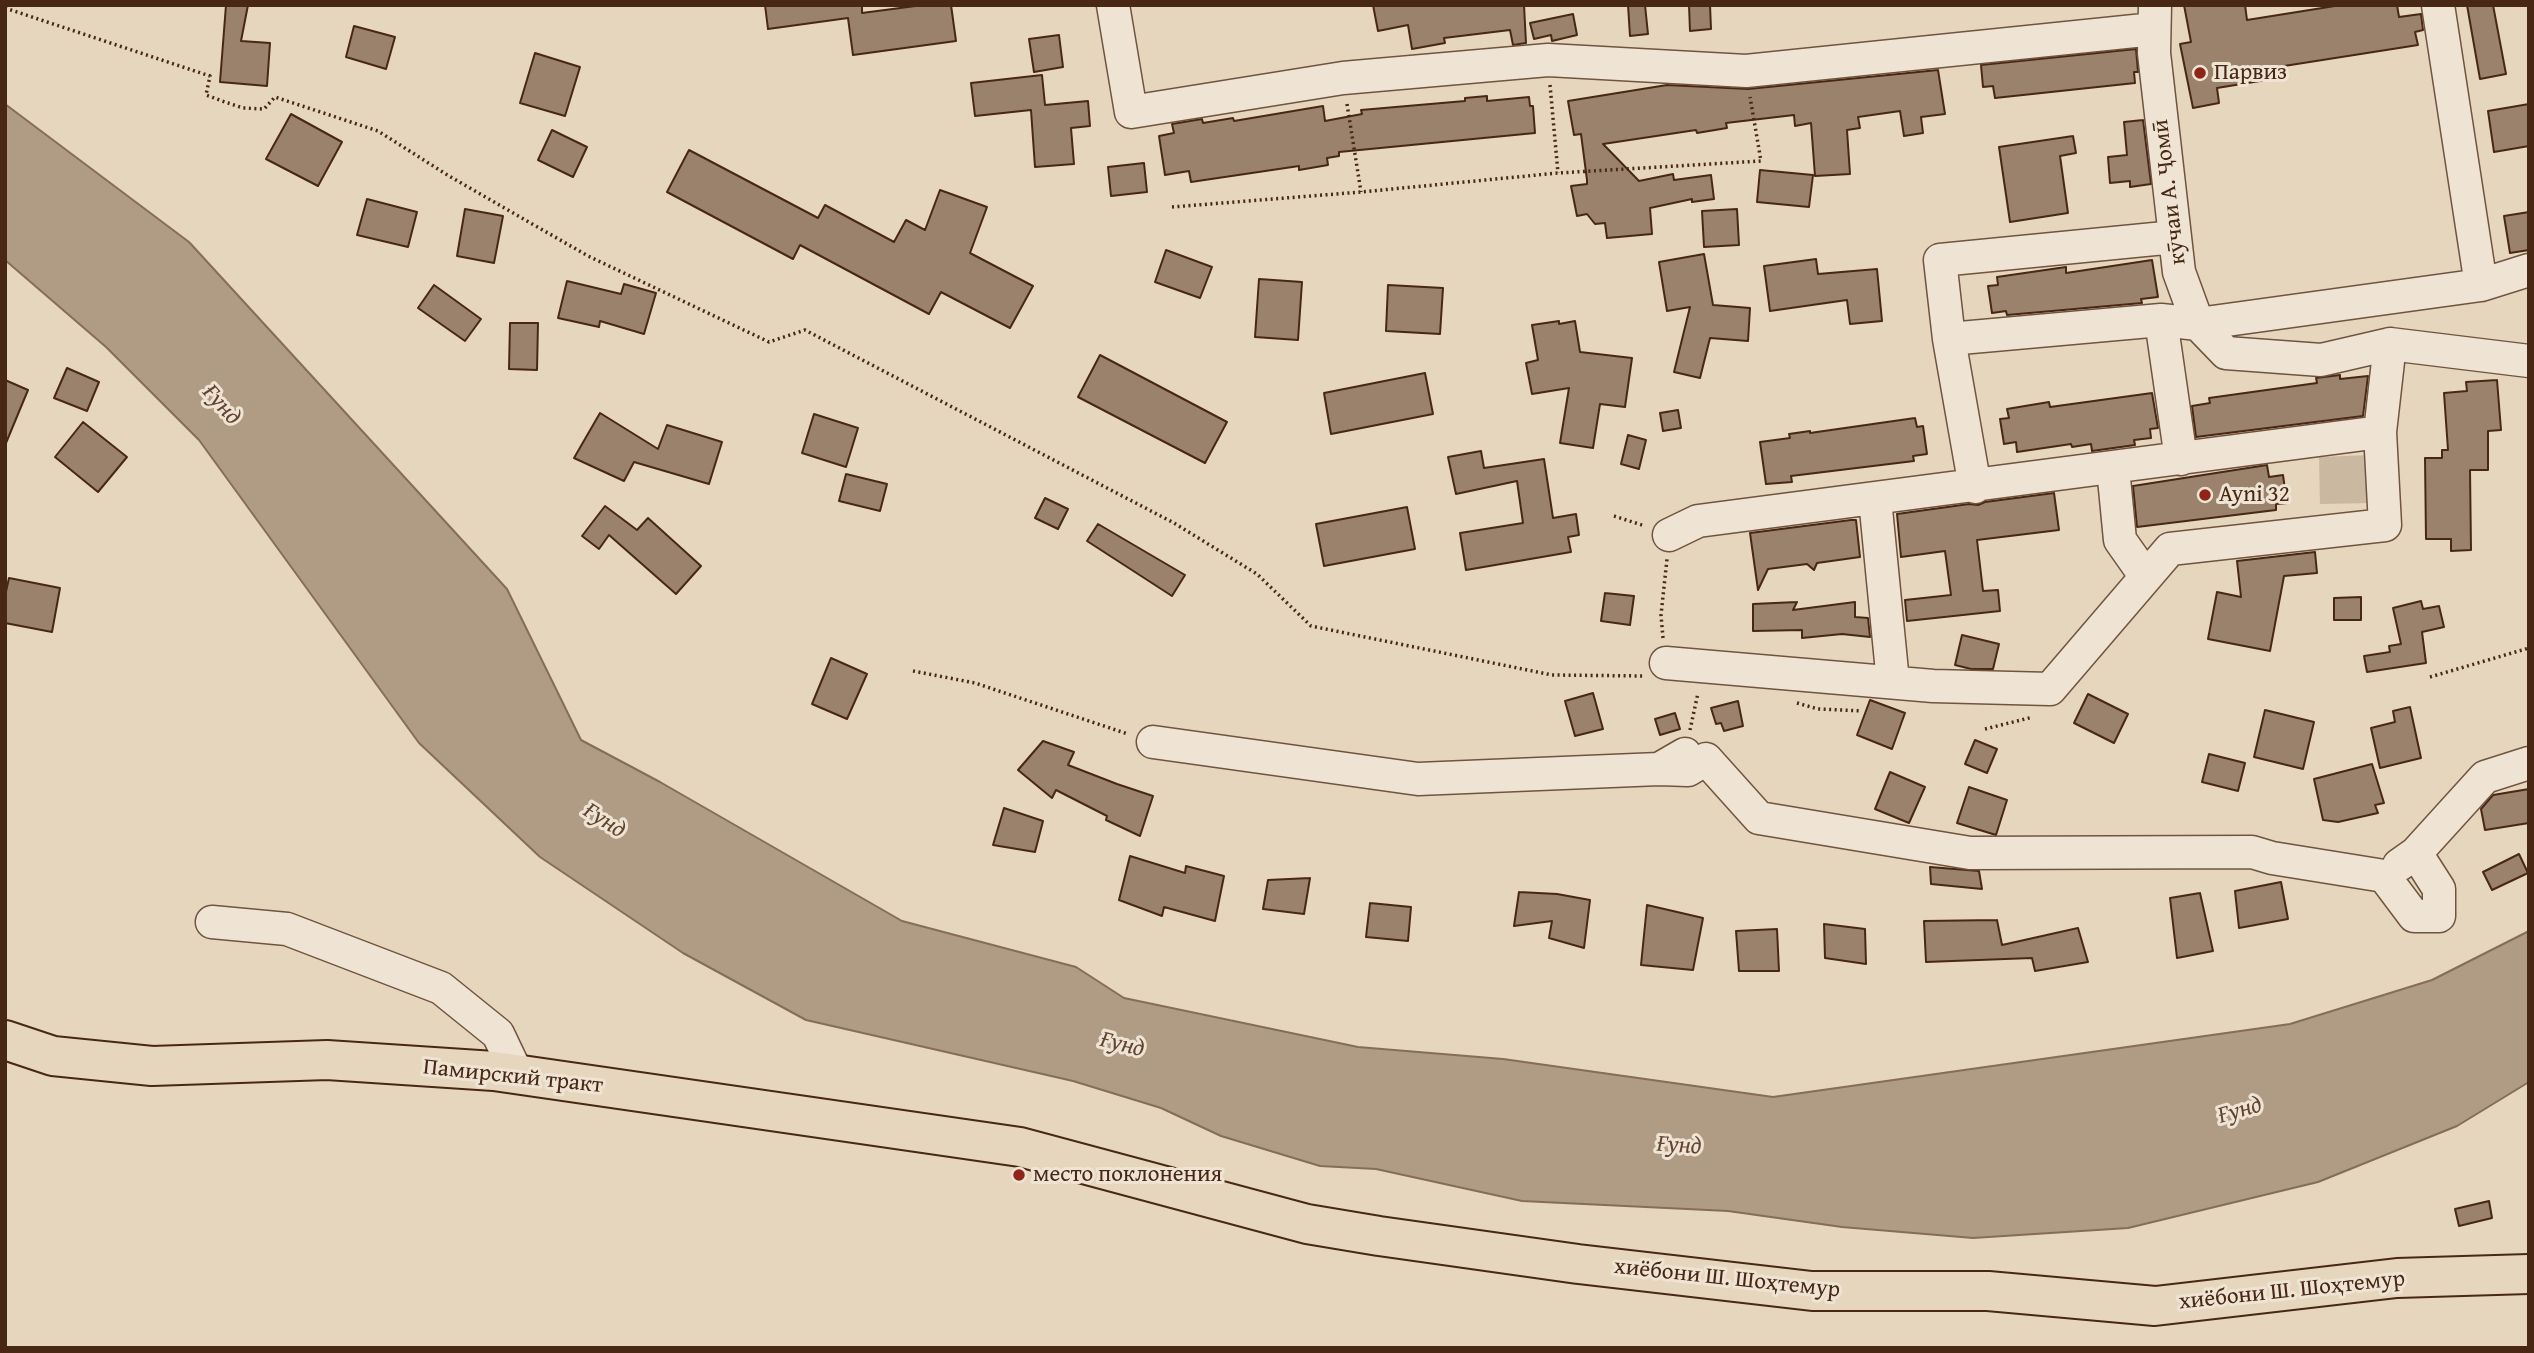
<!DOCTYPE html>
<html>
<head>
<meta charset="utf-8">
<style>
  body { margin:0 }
  #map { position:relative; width:2534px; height:1353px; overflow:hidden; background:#e6d6bd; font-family:"Gentium Book Plus",serif }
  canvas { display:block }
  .frame { position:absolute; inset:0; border:7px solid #482815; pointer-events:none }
</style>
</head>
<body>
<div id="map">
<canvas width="2534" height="1353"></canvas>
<div class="frame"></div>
</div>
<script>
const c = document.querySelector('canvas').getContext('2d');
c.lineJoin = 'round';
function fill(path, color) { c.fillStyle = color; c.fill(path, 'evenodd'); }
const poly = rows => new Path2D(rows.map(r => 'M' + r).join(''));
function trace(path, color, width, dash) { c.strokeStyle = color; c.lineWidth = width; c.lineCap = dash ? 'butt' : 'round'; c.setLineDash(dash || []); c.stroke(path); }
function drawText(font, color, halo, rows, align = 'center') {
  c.font = font + ' "Gentium Book Plus",serif'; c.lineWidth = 6; c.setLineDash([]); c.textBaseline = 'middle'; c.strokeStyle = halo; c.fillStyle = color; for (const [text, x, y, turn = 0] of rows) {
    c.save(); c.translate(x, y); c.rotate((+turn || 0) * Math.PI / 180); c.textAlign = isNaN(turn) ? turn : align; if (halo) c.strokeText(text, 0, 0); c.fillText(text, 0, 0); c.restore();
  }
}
fill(poly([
  [2371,455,2372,503,2320,504,2319,457]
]), '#cbb8a0');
const water = poly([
  [5,104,189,242,507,589,581,740,660,782,902,921,1076,967,1124,998,1358,1047,1503,1059,1773,1097,2290,1024,2432,980,2529,931,2529,1082,2457,1126,2318,1182,2128,1228,1973,1238,1842,1227,1728,1211,1522,1201,1376,1169,1320,1166,1221,1136,1161,1108,1073,1081,806,1020,683,953,540,857,419,743,199,440,106,347,5,260,5,104]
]);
fill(water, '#b09b84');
trace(water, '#866d58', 2);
const building = poly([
  [226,5,248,5,241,41,270,43,267,86,220,82,226,5],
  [765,5,862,5,862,13,923,5,951,5,956,41,853,55,848,18,768,29,765,5],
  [1373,5,1524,5,1526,43,1513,45,1510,30,1444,38,1445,43,1412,49,1408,25,1378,31,1373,5],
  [1628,5,1645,5,1648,34,1630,36,1628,5],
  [1689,5,1710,5,1711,29,1690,31,1689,5],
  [2184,5,2245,5,2247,20,2341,5,2397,5,2399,17,2421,14,2423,30,2415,32,2418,45,2265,69,2266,80,2217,88,2219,103,2193,108,2180,44,2191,42,2184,5],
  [2467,5,2493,5,2506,74,2480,79,2467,5],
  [1573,14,1577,35,1552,41,1551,35,1534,39,1530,23,1573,14],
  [354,26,395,37,386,69,346,57,354,26],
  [1059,35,1063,67,1034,72,1029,39,1059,35],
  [2136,49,2138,72,2134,72,2135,83,1995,98,1993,86,1983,87,1981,65,2136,49],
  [535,53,580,67,565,116,520,103,535,53],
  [1938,70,1945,114,1921,117,1923,133,1904,136,1900,111,1858,117,1860,128,1847,130,1850,174,1815,176,1811,123,1795,126,1794,115,1726,123,1727,128,1697,133,1696,130,1603,144,1639,181,1673,174,1674,180,1711,175,1714,199,1692,202,1692,199,1650,208,1652,234,1607,238,1605,223,1595,224,1587,214,1577,216,1571,186,1587,184,1587,180,1581,134,1574,135,1568,101,1667,85,1748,89,1938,70],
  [1042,75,1045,105,1088,101,1090,126,1071,128,1074,164,1035,167,1031,110,975,116,971,83,1042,75],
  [1487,96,1487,101,1529,97,1530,106,1533,106,1535,133,1339,152,1339,156,1327,158,1328,165,1299,170,1299,166,1191,182,1189,171,1165,175,1159,136,1174,133,1172,124,1202,119,1203,123,1233,118,1234,121,1323,106,1325,121,1362,114,1361,110,1465,101,1465,98,1487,96],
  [2529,104,2529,146,2494,152,2488,111,2529,104],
  [291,114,342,142,318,186,266,159,291,114],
  [2143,120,2151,184,2130,187,2130,181,2110,183,2108,157,2127,155,2124,122,2143,120],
  [552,130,587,147,573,177,538,160,552,130],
  [2073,136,2076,153,2060,156,2068,213,2010,222,1999,147,2073,136],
  [689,150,818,218,825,205,894,242,906,220,925,230,940,190,987,207,970,253,1033,286,1010,328,941,292,929,314,800,245,793,259,667,192,689,150],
  [1144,163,1147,192,1111,196,1108,167,1144,163],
  [1760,170,1813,175,1809,207,1757,202,1760,170],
  [367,199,417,212,408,247,357,235,367,199],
  [465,209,503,216,494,263,457,256,465,209],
  [1737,209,1739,245,1704,247,1702,211,1737,209],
  [2529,212,2529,250,2510,253,2504,216,2529,212],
  [1166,250,1212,267,1200,298,1155,282,1166,250],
  [1704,254,1713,305,1750,308,1748,341,1710,338,1700,378,1674,372,1690,307,1667,311,1659,262,1704,254],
  [1816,259,1818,274,1877,269,1882,321,1850,324,1847,300,1770,311,1764,266,1816,259],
  [2152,260,2158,297,2141,299,2142,303,2007,315,2006,311,1992,313,1988,286,1998,285,1997,277,2066,267,2066,273,2152,260],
  [1259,279,1302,282,1298,340,1255,337,1259,279],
  [567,281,621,294,624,284,656,293,644,334,600,321,599,327,558,318,567,281],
  [434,285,481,319,465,341,418,308,434,285],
  [1388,285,1443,288,1440,334,1386,331,1388,285],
  [1559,321,1559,324,1575,321,1580,352,1632,358,1625,407,1600,404,1593,448,1560,443,1569,388,1532,394,1526,363,1538,360,1532,325,1559,321],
  [510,323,538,323,537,370,509,369,510,323],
  [1100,355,1227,422,1205,463,1078,397,1100,355],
  [67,368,99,382,87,411,54,398,67,368],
  [1425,373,1433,414,1331,434,1324,393,1425,373],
  [2340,375,2340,379,2368,376,2363,416,2196,437,2192,406,2210,403,2209,398,2317,383,2316,378,2340,375],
  [5,380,28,390,6,443,5,443,5,380],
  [2497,380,2501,430,2488,431,2488,470,2470,470,2471,550,2451,551,2451,539,2426,539,2425,458,2442,458,2442,450,2448,450,2444,393,2467,391,2466,382,2497,380],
  [2152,393,2158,428,2150,429,2151,438,2134,440,2135,445,2092,451,2091,444,2072,447,2071,444,2017,452,2016,442,2004,444,2000,419,2009,418,2007,409,2049,402,2050,407,2152,393],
  [1678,410,1681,428,1663,431,1660,413,1678,410],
  [600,413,658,449,667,425,722,442,709,484,634,462,624,481,574,458,600,413],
  [814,414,858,428,846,467,802,453,814,414],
  [1915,418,1917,427,1923,426,1927,454,1913,456,1914,461,1791,476,1792,482,1766,484,1760,442,1790,438,1789,434,1810,431,1810,433,1915,418],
  [83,422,127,457,98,492,55,457,83,422],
  [1628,435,1646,440,1639,469,1621,464,1628,435],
  [1481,451,1484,468,1544,459,1553,518,1576,514,1579,535,1568,537,1571,552,1466,570,1460,533,1523,523,1517,481,1456,494,1448,457,1481,451],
  [2267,465,2269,477,2283,475,2287,503,2276,504,2276,510,2137,527,2133,486,2267,465],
  [846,474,887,484,880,511,839,501,846,474],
  [2054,493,2059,530,1977,540,1983,591,1998,590,2000,611,1907,621,1905,600,1951,595,1945,551,1901,557,1897,514,1969,504,1978,505,1985,502,2054,493],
  [1045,498,1068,509,1058,529,1035,518,1045,498],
  [605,506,637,530,648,518,701,566,676,594,609,535,599,549,582,536,605,506],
  [1407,507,1415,549,1324,566,1316,524,1407,507],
  [1851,520,1856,520,1860,557,1817,563,1814,570,1807,564,1768,569,1758,590,1750,533,1851,520],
  [1098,524,1185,575,1172,596,1087,541,1098,524],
  [2315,552,2317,573,2284,576,2270,651,2208,639,2217,592,2241,597,2237,561,2315,552],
  [9,578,60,588,52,632,5,623,5,596,9,578],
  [1605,593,1634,596,1630,625,1601,621,1605,593],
  [2361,597,2361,620,2334,620,2334,598,2361,597],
  [2421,601,2423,609,2439,606,2444,627,2422,632,2426,663,2367,672,2364,656,2390,652,2389,646,2401,644,2393,608,2421,601],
  [1797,602,1793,610,1855,602,1855,617,1868,618,1870,637,1842,634,1802,638,1802,630,1753,631,1753,604,1797,602],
  [1962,635,1999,644,1993,669,1971,669,1955,665,1962,635],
  [831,658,867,674,847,719,812,704,831,658],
  [1593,693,1603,729,1575,736,1565,701,1593,693],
  [2088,694,2128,714,2114,743,2074,723,2088,694],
  [1870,700,1905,713,1892,749,1857,735,1870,700],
  [1738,701,1743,726,1724,731,1721,723,1716,724,1711,708,1738,701],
  [2410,707,2421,758,2380,768,2371,728,2395,722,2393,711,2410,707],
  [2265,710,2314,722,2303,769,2254,757,2265,710],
  [1675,713,1680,729,1660,735,1655,719,1675,713],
  [1975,740,1997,749,1987,773,1965,764,1975,740],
  [1043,741,1074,752,1068,765,1117,784,1153,796,1140,836,1106,820,1107,816,1056,790,1052,798,1018,770,1043,741],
  [2209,754,2245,763,2238,791,2202,782,2209,754],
  [2372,764,2384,803,2375,805,2378,813,2338,822,2323,820,2314,779,2372,764],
  [1890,772,1925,787,1909,823,1875,809,1890,772],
  [1969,787,2007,800,1996,835,1957,823,1969,787],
  [2529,789,2529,823,2485,830,2481,809,2493,795,2529,789],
  [1004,808,1043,821,1035,852,993,845,1004,808],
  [2519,854,2528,873,2492,890,2483,872,2519,854],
  [1130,856,1185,873,1186,866,1224,876,1215,921,1164,907,1162,916,1119,900,1130,856],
  [1930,867,1979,871,1982,889,1931,884,1930,867],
  [1310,878,1304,914,1263,909,1268,880,1310,878],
  [2281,882,2288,919,2239,928,2235,891,2281,882],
  [1519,892,1557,894,1590,900,1584,948,1549,938,1552,921,1514,926,1519,892],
  [2200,893,2213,951,2177,958,2170,898,2200,893],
  [1370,903,1411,907,1408,941,1366,937,1370,903],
  [1647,905,1703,918,1693,970,1641,965,1647,905],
  [1997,920,2002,945,2078,928,2088,962,2035,971,2032,958,1926,962,1924,921,1997,920],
  [1824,924,1865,929,1866,964,1825,958,1824,924],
  [1777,929,1779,971,1739,971,1736,931,1777,929],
  [2489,1201,2492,1218,2459,1226,2455,1209,2489,1201]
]);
fill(building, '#9a826c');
trace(building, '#482815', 2);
const minor = poly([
  [1113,5,1131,112,1343,78,1548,60,1746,71,2154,29],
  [2155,5,2154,53,2179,272,2198,324,2226,353,2321,360,2390,344,2529,361],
  [2438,5,2481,285],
  [2161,320,2181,459],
  [1949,339,2161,320,2198,324,2481,285,2529,270],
  [2113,468,2120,540,2146,577],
  [1975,487,1949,339,1940,260,2175,237],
  [1875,499,1893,682],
  [1669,535,1698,521,2380,432],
  [1666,663,1933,686,2050,689,2170,549,2385,525,2380,432,2390,344],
  [1153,742,1418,779,1659,769],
  [1685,754,1659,769,1688,770,1706,759,1759,818,1970,853,2252,852,2272,858,2384,876,2414,916,2439,916,2439,889,2416,853],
  [2399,865,2416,853,2485,777,2529,763],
  [212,922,287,929,441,988,498,1034,517,1074]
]);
const major = poly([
  [5,1040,53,1056,152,1066,327,1060,494,1071,1020,1147,1307,1224,1379,1236,1578,1264,1812,1291,1988,1291,2155,1306,2397,1278,2529,1274]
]);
trace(minor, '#70543f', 35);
trace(major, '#482815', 42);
trace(poly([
  [5,8,210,76,206,95,225,102,243,108,264,109,275,97,378,131,449,176,588,256,769,342,805,330,1174,523,1257,574,1311,626,1552,675,1644,676],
  [1550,85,1558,173],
  [1347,104,1361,192],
  [1172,207,1361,192,1558,173,1761,161,1750,97],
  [1614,516,1645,526],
  [1663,638,1661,615,1667,559],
  [913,671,975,683,1128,734],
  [2430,677,2529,648],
  [1797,703,1818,709,1862,711],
  [1985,729,2033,717],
  [1690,730,1698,693]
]), '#482815', 3.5, [2, 3.5]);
trace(minor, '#efe4d4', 32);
trace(major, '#e6d6bd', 38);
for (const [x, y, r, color] of [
  [2200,73,7,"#8f2418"],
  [2205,495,7,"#8f2418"],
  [1019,1175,7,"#8f2418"]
]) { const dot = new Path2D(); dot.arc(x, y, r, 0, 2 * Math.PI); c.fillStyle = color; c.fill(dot); trace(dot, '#efe4d4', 2.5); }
drawText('23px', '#482815', '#efe4d4', [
  ["Парвиз",2214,73],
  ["Ayni 32",2219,495],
  ["место поклонения",1033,1175]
], 'left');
drawText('23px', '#482815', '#efe4d4', [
  ["кӯчаи А. Ҷомӣ",2170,192,-97],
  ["Памирский тракт",513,1077,6],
  ["хиёбони Ш. Шоҳтемур",1727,1279,6],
  ["хиёбони Ш. Шоҳтемур",2292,1291,-6]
]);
drawText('italic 24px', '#624531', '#efe4d4', [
  ["Ғунд",221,405,48],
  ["Ғунд",604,821,33],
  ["Ғунд",1122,1045,14],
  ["Ғунд",2240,1111,-16],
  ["Ғунд",1679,1146,4]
]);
</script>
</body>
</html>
